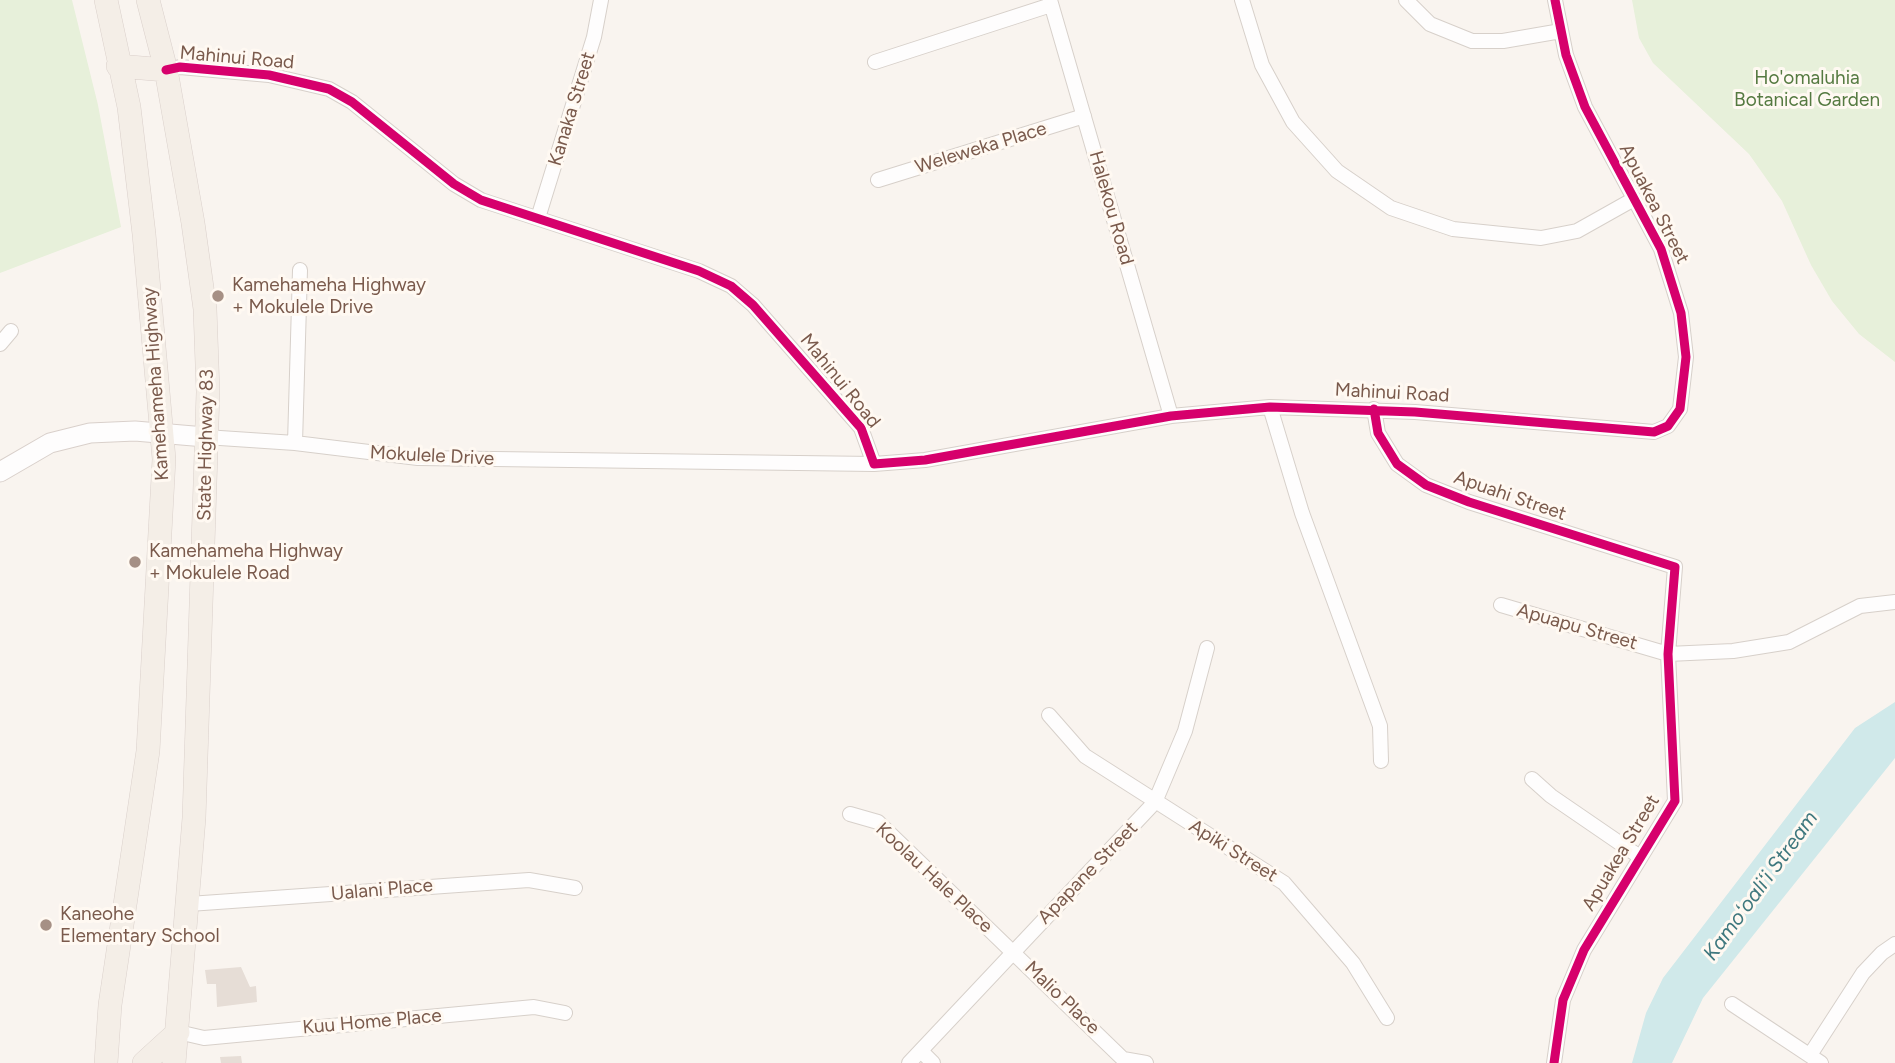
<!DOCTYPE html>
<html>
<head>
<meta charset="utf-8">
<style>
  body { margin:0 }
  canvas { display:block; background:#f9f4ef }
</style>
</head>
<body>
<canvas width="1895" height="1063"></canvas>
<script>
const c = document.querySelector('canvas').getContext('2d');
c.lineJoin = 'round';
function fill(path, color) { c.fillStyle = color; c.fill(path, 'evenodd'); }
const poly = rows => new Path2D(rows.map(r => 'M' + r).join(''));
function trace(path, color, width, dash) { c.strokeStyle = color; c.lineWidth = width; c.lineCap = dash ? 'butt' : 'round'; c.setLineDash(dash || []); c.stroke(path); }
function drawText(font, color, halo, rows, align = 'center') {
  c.font = font + ' Figtree,sans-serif'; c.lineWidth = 6; c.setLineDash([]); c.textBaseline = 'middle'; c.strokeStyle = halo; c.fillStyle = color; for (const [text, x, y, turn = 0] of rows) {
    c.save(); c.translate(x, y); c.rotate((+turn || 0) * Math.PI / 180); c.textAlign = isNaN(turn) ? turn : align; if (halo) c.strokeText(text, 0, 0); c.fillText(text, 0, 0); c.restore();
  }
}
fill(poly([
  [0,0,72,0,98,105,121,227,0,273],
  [1632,0,1895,0,1895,362,1859,334,1832,301,1811,265,1782,201,1749,154,1653,63,1639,38]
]), '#e7f0da');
fill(poly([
  [1895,702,1895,758,1703,998,1672,1063,1632,1063,1646,1013,1663,978,1855,728]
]), '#d0e9ea');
fill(poly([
  [241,967,250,987,256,986,257,1002,217,1007,216,984,207,984,205,970],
  [241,1056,242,1063,221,1063,220,1057]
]), '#e6ddd6');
const street = poly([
  [1050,0,1171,416],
  [1242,0,1262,65,1293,122,1337,171,1391,208,1453,229,1541,238,1577,231,1634,199],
  [1406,0,1430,24,1472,41,1503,41,1561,31],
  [875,62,1051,5],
  [166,70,180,67,269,75,329,89,352,102,454,184,481,200,699,271,731,286,753,305,861,428,874,464,925,460,1171,416,1270,407,1415,412,1654,432,1668,426,1680,409,1686,357,1681,313,1661,249,1585,107,1566,55,1555,0],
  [878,180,1084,116],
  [538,218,594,37,601,0],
  [0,344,11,331],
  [1270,407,1302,513,1380,726,1381,761],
  [1374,409,1378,433,1397,464,1426,485,1469,502,1675,567,1668,654,1675,801,1584,950,1563,1000,1554,1063],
  [205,437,295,443,418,458,874,464],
  [295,443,300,270],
  [1501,605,1668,654,1733,651,1789,642,1860,606,1895,602],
  [1049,715,1085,756,1284,883,1353,963,1387,1018],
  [1532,779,1551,796,1640,857],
  [850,814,878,822,1123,1059,1146,1063],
  [189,904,529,880,575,888],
  [1732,1004,1821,1063],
  [178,1032,204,1038,534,1007,565,1013],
  [922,1052,933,1063],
  [1810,1055,1863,973,1882,953,1895,944],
  [909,1063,1155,802,1185,731,1207,648]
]);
const secondary = poly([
  [0,472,50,443,90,433,135,431,205,437]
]);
const primary = poly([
  [148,0,166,70,193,223,205,309,208,392,194,818,174,1063],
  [118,66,166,70],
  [106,1063,110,1005,148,751,164,459,144,234,129,107,106,0],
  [144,1063,178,1032]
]);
trace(street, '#d7d0ca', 16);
trace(secondary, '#d9d0cb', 21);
trace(primary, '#dad0cb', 24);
trace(street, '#fefdfd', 14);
trace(secondary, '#fefdfd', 19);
trace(primary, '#f4eee7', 23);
trace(poly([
  [166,70,180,67,269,75,329,89,352,102,454,184,481,200,699,271,731,286,753,305,861,428,874,464,925,460,1171,416,1270,407,1415,412,1654,432,1668,426,1680,409,1686,357,1681,313,1661,249,1585,107,1566,55,1555,0],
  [1374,409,1378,433,1397,464,1426,485,1469,502,1675,567,1668,654,1675,801,1584,950,1563,1000,1554,1063]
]), '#d6006c', 9);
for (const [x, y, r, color] of [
  [218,296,7,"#a69085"],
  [135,562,7,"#a69085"],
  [46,925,7,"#a69085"]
]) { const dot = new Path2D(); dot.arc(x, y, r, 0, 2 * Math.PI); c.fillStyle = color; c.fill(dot); trace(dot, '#fff9f2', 2.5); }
drawText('19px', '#7a5a4c', '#fff9f2', [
  ["Mahinui Road",237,58,5],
  ["Kanaka Street",572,109,-73],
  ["Weleweka Place",981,148,-17],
  ["Apuakea Street",1654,204,63],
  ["Halekou Road",1111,208,74],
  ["Mahinui Road",840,381,51],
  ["Kamehameha Highway",156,384,-94],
  ["Mahinui Road",1392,393,3],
  ["State Highway 83",206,445,-89],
  ["Mokulele Drive",432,456,3],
  ["Apuahi Street",1510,496,19],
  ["Apuapu Street",1577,627,16],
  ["Apiki Street",1233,851,32],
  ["Apuakea Street",1621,853,-59],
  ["Apapane Street",1088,873,-46],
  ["Koolau Hale Place",934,878,43],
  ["Ualani Place",382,890,-5],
  ["Malio Place",1062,998,44],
  ["Kuu Home Place",372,1022,-5]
]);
drawText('19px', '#557a41', '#fff9f2', [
  ["Ho'omaluhia",1807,78],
  ["Botanical Garden",1807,100]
]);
drawText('19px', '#7a5a4c', '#fff9f2', [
  ["Kamehameha Highway",232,285],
  ["+ Mokulele Drive",232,307],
  ["Kamehameha Highway",149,551],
  ["+ Mokulele Road",149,573],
  ["Kaneohe",60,914],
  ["Elementary School",60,936]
], 'left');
drawText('italic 21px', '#3f787e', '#fff9f2', [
  ["Kamoʻoaliʻi Stream",1761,886,-54]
]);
</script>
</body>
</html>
